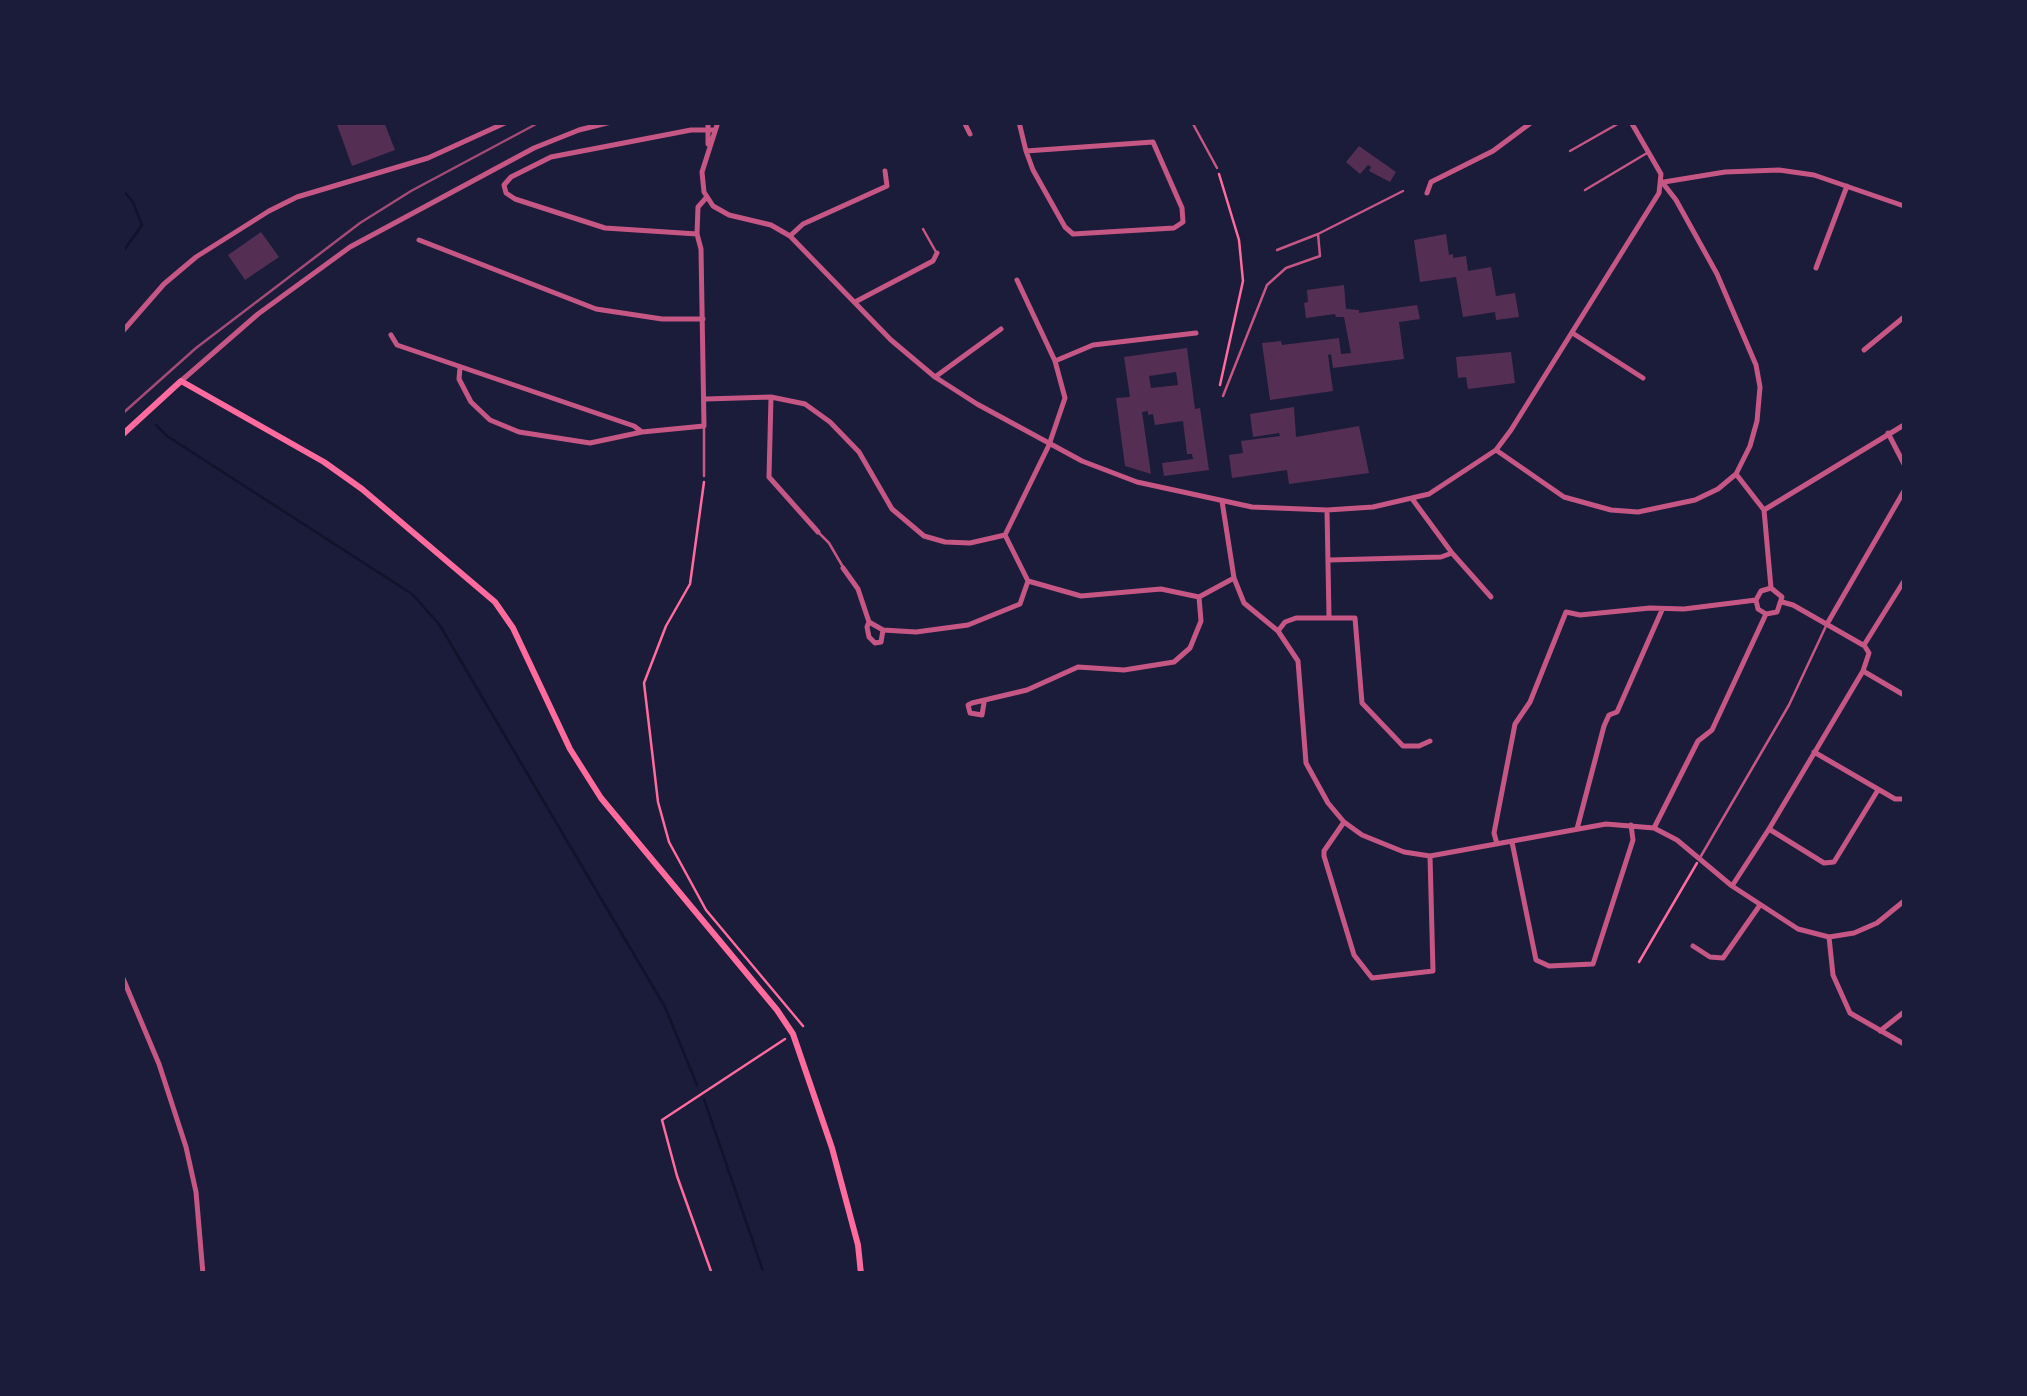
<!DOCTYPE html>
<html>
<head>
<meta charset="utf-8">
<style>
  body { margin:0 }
  #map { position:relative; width:2027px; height:1396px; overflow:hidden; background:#1b1b3a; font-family:"Fira Sans Condensed",sans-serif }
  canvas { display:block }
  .frame { position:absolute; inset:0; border:125px solid #1b1b3a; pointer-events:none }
</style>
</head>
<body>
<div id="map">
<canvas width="2027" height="1396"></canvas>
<div class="frame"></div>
</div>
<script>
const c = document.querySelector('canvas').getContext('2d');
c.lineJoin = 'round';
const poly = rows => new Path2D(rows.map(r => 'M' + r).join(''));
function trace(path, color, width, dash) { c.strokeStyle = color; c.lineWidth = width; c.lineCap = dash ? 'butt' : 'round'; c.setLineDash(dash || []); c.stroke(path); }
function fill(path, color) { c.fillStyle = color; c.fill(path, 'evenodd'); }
trace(poly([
  [122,189,133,202,142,225,122,253],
  [122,391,123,391],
  [156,425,167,436,412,594,439,624,665,1007,697,1085],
  [704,1099,764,1274]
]), '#12122b', 2.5);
fill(poly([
  [336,122,384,122,395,150,352,166],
  [1359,146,1396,172,1390,182,1369,171,1371,167,1368,165,1360,174,1346,162],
  [261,232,279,257,245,280,228,255],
  [1446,234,1449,255,1453,254,1453,258,1466,256,1468,271,1491,267,1496,296,1515,293,1519,317,1496,320,1495,312,1463,317,1456,277,1420,282,1414,240],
  [1344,285,1346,309,1359,310,1359,313,1417,305,1420,319,1399,322,1404,359,1333,368,1331,354,1328,355,1333,391,1270,400,1262,343,1281,341,1282,345,1339,338,1341,354,1351,353,1344,317,1336,317,1335,314,1306,318,1304,303,1308,302,1307,290],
  [1187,348,1195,409,1200,408,1209,470,1164,476,1162,463,1193,459,1192,454,1187,454,1183,421,1155,425,1153,414,1148,415,1148,411,1142,412,1151,474,1125,466,1116,398,1130,397,1124,357],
  [1176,372,1178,385,1151,388,1149,376],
  [1511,352,1515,383,1468,389,1466,377,1458,378,1456,357],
  [1294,407,1296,437,1359,426,1369,473,1289,484,1287,470,1232,478,1229,455,1243,453,1241,441,1280,436,1279,433,1253,437,1250,414]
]), '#542f53');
trace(poly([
  [1219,174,1239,240,1243,281,1220,385],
  [704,482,690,584,666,626,644,683,658,802,669,842,706,910,803,1026],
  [1639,962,1697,863],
  [712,1274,677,1176,662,1120,785,1039]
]), '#ff6b9d', 2.5);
trace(poly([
  [1192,122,1217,168],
  [1570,151,1621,122],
  [1585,190,1647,153],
  [923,229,936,252],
  [1277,250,1318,234,1403,191],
  [1223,396,1267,285,1286,268,1320,256,1318,234],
  [704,476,704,427],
  [819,533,829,543,843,567],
  [1701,856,1789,705,1826,626]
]), '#c65784', 2.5);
trace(poly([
  [708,122,708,144],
  [718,122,702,172,704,192,713,206,729,215,771,225,790,236,891,340,935,377,977,404,1082,461,1137,482,1252,507,1327,510,1373,507,1429,494,1496,450,1511,430,1659,193,1661,174,1631,122],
  [964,122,970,134],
  [1019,122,1026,151,1033,170,1065,227,1073,234,1174,228,1183,222,1182,208,1153,142,1026,151],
  [1664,182,1725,172,1779,170,1814,175,1904,206],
  [1427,193,1431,182,1493,151,1532,122],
  [697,234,605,228,515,199,506,193,504,185,511,177,551,157,691,130,715,130],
  [790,236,803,224,887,186,885,171],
  [419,240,596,309,662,319,703,319],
  [1816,268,1847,186],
  [855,302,933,261,937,253],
  [122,332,164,284,196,257,269,211,297,197,428,158,507,122],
  [1574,334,1643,378],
  [391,335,397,345,634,426,642,432,704,426,701,249,697,234,698,207,706,198],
  [1864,350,1904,317],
  [1055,361,1093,345,1196,333],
  [460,368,459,379,471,402,490,420,519,432,590,443,642,432],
  [935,377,1001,329],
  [771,397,769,477,818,532],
  [706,399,771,397,805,404,830,422,859,452,892,509,924,536,945,542,970,543,1005,535,1049,445,1065,398,1055,361,1017,280],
  [1888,433,1904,464],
  [1496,450,1564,497,1611,510,1638,512,1695,500,1718,489,1736,474,1750,446,1757,421,1760,387,1756,365,1717,274,1676,200,1662,182],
  [1736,474,1764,510,1771,588,1782,597,1777,612,1766,614,1758,609,1756,600,1761,591,1771,588],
  [1413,500,1452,553],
  [1222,501,1234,578,1244,603,1278,631,1298,661,1306,763,1328,803,1344,822,1362,835,1404,852,1430,856,1606,824,1654,828,1677,840,1732,886,1798,929,1829,937,1854,933,1877,923,1904,901],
  [1327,510,1329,617],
  [1764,510,1904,425],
  [1005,535,1028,581,1081,596,1161,589,1199,597,1234,578],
  [1329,560,1441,557,1452,553,1491,597],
  [843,568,858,589,869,622],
  [1782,602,1793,605,1863,645],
  [1827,624,1904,491],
  [883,630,881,642,875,643,869,637,867,627,869,622,883,630,916,632,968,625,1020,604,1028,581],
  [1278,631,1285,622,1296,618,1355,618,1362,703,1403,746,1419,746,1430,741],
  [1863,671,1904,695],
  [984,703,982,715,970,713,968,705,972,703,1027,690,1078,667,1124,670,1174,662,1190,648,1201,621,1199,597],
  [1814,752,1895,799,1904,799],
  [1344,822,1324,851,1324,856,1354,955,1372,978,1433,971,1430,856],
  [1654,828,1698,741,1712,730,1766,614],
  [1577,829,1604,726,1609,715,1617,712,1662,610],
  [1769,829,1863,671,1869,653,1864,645,1904,581],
  [1512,842,1536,960,1549,966,1593,964,1633,840,1631,825],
  [1497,844,1494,833,1515,724,1530,702,1566,612,1580,615,1650,608,1684,609,1756,600],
  [1732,886,1769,829,1824,863,1834,862,1878,790],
  [1829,937,1833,975,1850,1013,1904,1044],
  [1693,946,1710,957,1723,958,1760,905],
  [1880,1031,1904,1012]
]), '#c65784', 5);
trace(poly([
  [181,381,258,314,350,247,534,148,579,130,611,122],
  [122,976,159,1064,186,1147,196,1192,203,1274]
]), '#c65784', 5);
trace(poly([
  [122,435,181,381,324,462,362,489,495,602,513,628,570,749,601,798,777,1010,793,1034,832,1148,858,1245,861,1274]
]), '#ff6b9d', 6);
trace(poly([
  [122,414,196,348,360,223,411,191,540,122]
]), '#a44b75', 2.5);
</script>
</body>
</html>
